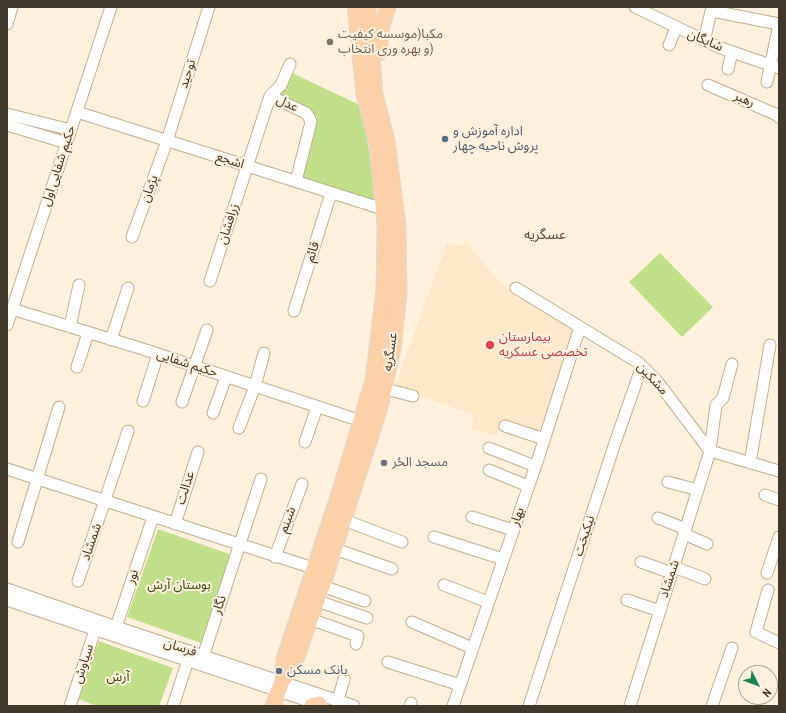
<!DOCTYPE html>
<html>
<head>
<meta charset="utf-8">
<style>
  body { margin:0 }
  #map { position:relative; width:786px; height:713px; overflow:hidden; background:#fff1de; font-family:"Roboto Condensed",sans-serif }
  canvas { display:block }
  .frame { position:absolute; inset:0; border:8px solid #41382c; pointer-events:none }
  .north { position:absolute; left:738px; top:665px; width:40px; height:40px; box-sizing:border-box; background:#fff1de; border:1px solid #b3a797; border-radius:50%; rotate:132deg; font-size:11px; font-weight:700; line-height:16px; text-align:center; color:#41382c }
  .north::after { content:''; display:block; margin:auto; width:14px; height:18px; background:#1e825c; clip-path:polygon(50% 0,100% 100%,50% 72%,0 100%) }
</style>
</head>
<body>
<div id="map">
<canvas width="786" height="713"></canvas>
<div class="frame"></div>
<div class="north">N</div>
</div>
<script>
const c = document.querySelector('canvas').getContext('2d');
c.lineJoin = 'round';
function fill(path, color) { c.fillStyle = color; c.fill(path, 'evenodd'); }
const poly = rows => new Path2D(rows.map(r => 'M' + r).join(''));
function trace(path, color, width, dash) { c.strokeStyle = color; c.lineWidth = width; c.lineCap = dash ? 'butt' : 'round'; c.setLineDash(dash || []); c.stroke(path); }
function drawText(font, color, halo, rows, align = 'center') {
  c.font = font + ' "Roboto Condensed","Noto Sans Arabic",sans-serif'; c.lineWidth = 4; c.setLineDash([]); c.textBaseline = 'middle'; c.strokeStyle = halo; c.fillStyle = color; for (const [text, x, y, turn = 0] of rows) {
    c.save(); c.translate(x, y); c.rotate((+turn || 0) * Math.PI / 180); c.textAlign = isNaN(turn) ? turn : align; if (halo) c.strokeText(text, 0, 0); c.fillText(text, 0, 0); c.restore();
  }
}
fill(poly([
  [465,240,497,279,503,286,513,291,512,295,538,307,574,330,540,433,501,421,497,436,472,429,473,415,395,386,447,243,462,246]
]), '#fee8ca');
fill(poly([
  [292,73,362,106,377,201,300,179,317,116,281,95],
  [660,253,713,307,682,337,629,282],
  [158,529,232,555,201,643,127,617],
  [99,641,173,668,159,706,97,706,78,699]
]), '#c1e089');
const minor = poly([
  [635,7,718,47,779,68],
  [712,11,779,24,767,82],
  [7,24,12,7],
  [704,41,712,7],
  [669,45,676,28],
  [728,69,732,52],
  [708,85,775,114,779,117],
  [270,96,306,113,309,117,311,122,296,181],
  [77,112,383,209],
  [7,114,71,130],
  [7,125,67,143],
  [132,237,167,141,209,7],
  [210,281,270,96,281,85,290,64],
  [516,288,639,363,657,381,710,451,779,471],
  [12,309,146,350,361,421],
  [294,311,331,193],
  [7,325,111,7],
  [70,327,79,285],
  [111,340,128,288],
  [77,367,88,333],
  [386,389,413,396],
  [143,401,158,354],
  [182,402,207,330],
  [213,413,226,377],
  [505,426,544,439],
  [239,428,255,386,264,353],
  [305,442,317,407],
  [489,448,535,466],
  [750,463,770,345],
  [7,469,313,568],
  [489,470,528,486],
  [668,482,698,490],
  [765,495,779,500],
  [472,517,513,530],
  [658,518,686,529],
  [344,520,402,542],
  [175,524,198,452],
  [684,534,707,544],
  [434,537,503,559],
  [18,542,59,407],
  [335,549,392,569],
  [275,557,302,484],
  [641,562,672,573],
  [674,567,705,579],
  [767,573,779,537],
  [78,581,128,431],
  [444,585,488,602],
  [322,586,365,601],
  [7,589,116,627,354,706],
  [768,590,756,632,779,643],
  [7,600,321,705],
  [627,600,660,611],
  [317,601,367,618],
  [310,619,358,636,356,644],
  [412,622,472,648],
  [114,633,153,517],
  [388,662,460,685],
  [201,663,261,479],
  [338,700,344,679],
  [70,706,97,624],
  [173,706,190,654],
  [410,706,411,703],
  [453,706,539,456,580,327],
  [529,706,615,443,642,366],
  [630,706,710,451,716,405,723,398,732,364],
  [712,706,732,648]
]);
const major = poly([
  [379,53,382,26,388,7],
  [282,681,294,665,327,572,379,411,393,349,399,293,398,226,387,141,375,94,368,7],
  [273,706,282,681,284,659,339,494,373,380,384,290,385,225,377,144,364,94,355,7],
  [312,706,319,704]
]);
trace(minor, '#c4af91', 13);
trace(major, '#dddbd9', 17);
trace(minor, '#fff', 11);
trace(major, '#fdd0a8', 15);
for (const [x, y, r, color] of [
  [330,42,4,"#8d6e63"],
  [445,139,4,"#5c6f8a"],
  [490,345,5,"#e0444e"],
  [384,463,4,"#6b7280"],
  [279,671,4,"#5c6f8a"]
]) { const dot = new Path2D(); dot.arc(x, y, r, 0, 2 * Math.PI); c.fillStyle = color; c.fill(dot); trace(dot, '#fff1de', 1.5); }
drawText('13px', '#785e54', '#fff1de', [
  ["مکبا(موسسه کیفیت",338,35],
  ["و بهره وری انتخاب)",338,50]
], 'left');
drawText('13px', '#41382c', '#fff1de', [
  ["شایگان",705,41,23],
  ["توحید",188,74,-73],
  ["رهبر",744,100,24],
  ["عدل",287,104,25],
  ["اشجع",230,161,18],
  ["حکیم شفایی اول",59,166,-72],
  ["پژمان",150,189,-70],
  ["زرافشان",229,224,-72],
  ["قائم",313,252,-72],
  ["عسگریه",391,352,-82],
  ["حکیم شفایی",187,364,18],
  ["مشکین",652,379,47],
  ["عدالت",186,488,-73],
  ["بهار",518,517,-71],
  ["شبنم",288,520,-69],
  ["نیکبخت",585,536,-72],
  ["شمشاد",92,542,-71],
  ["نور",133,577,-71],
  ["شمشاد",670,579,-72],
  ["نگار",220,605,-71],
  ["فرسان",180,648,18],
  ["سیاوش",84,664,-72]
]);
drawText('13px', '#4e5e75', '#fff1de', [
  ["اداره آموزش و",453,132],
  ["پروش ناحیه چهار",453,147],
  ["بانک مسکن",287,671]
], 'left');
drawText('13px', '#be3a42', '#fff1de', [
  ["بیمارستان",499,338],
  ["تخصصی عسکریه",499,353]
], 'left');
drawText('13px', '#5b616d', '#fff1de', [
  ["مسجد الحُر",392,463]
], 'left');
drawText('13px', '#384b08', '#fff1de', [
  ["بوستان آرش",179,586],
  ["آرش",118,678]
]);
drawText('14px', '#5d4a2f', '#fff1de', [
  ["عسگریه",545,235]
]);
</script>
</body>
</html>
